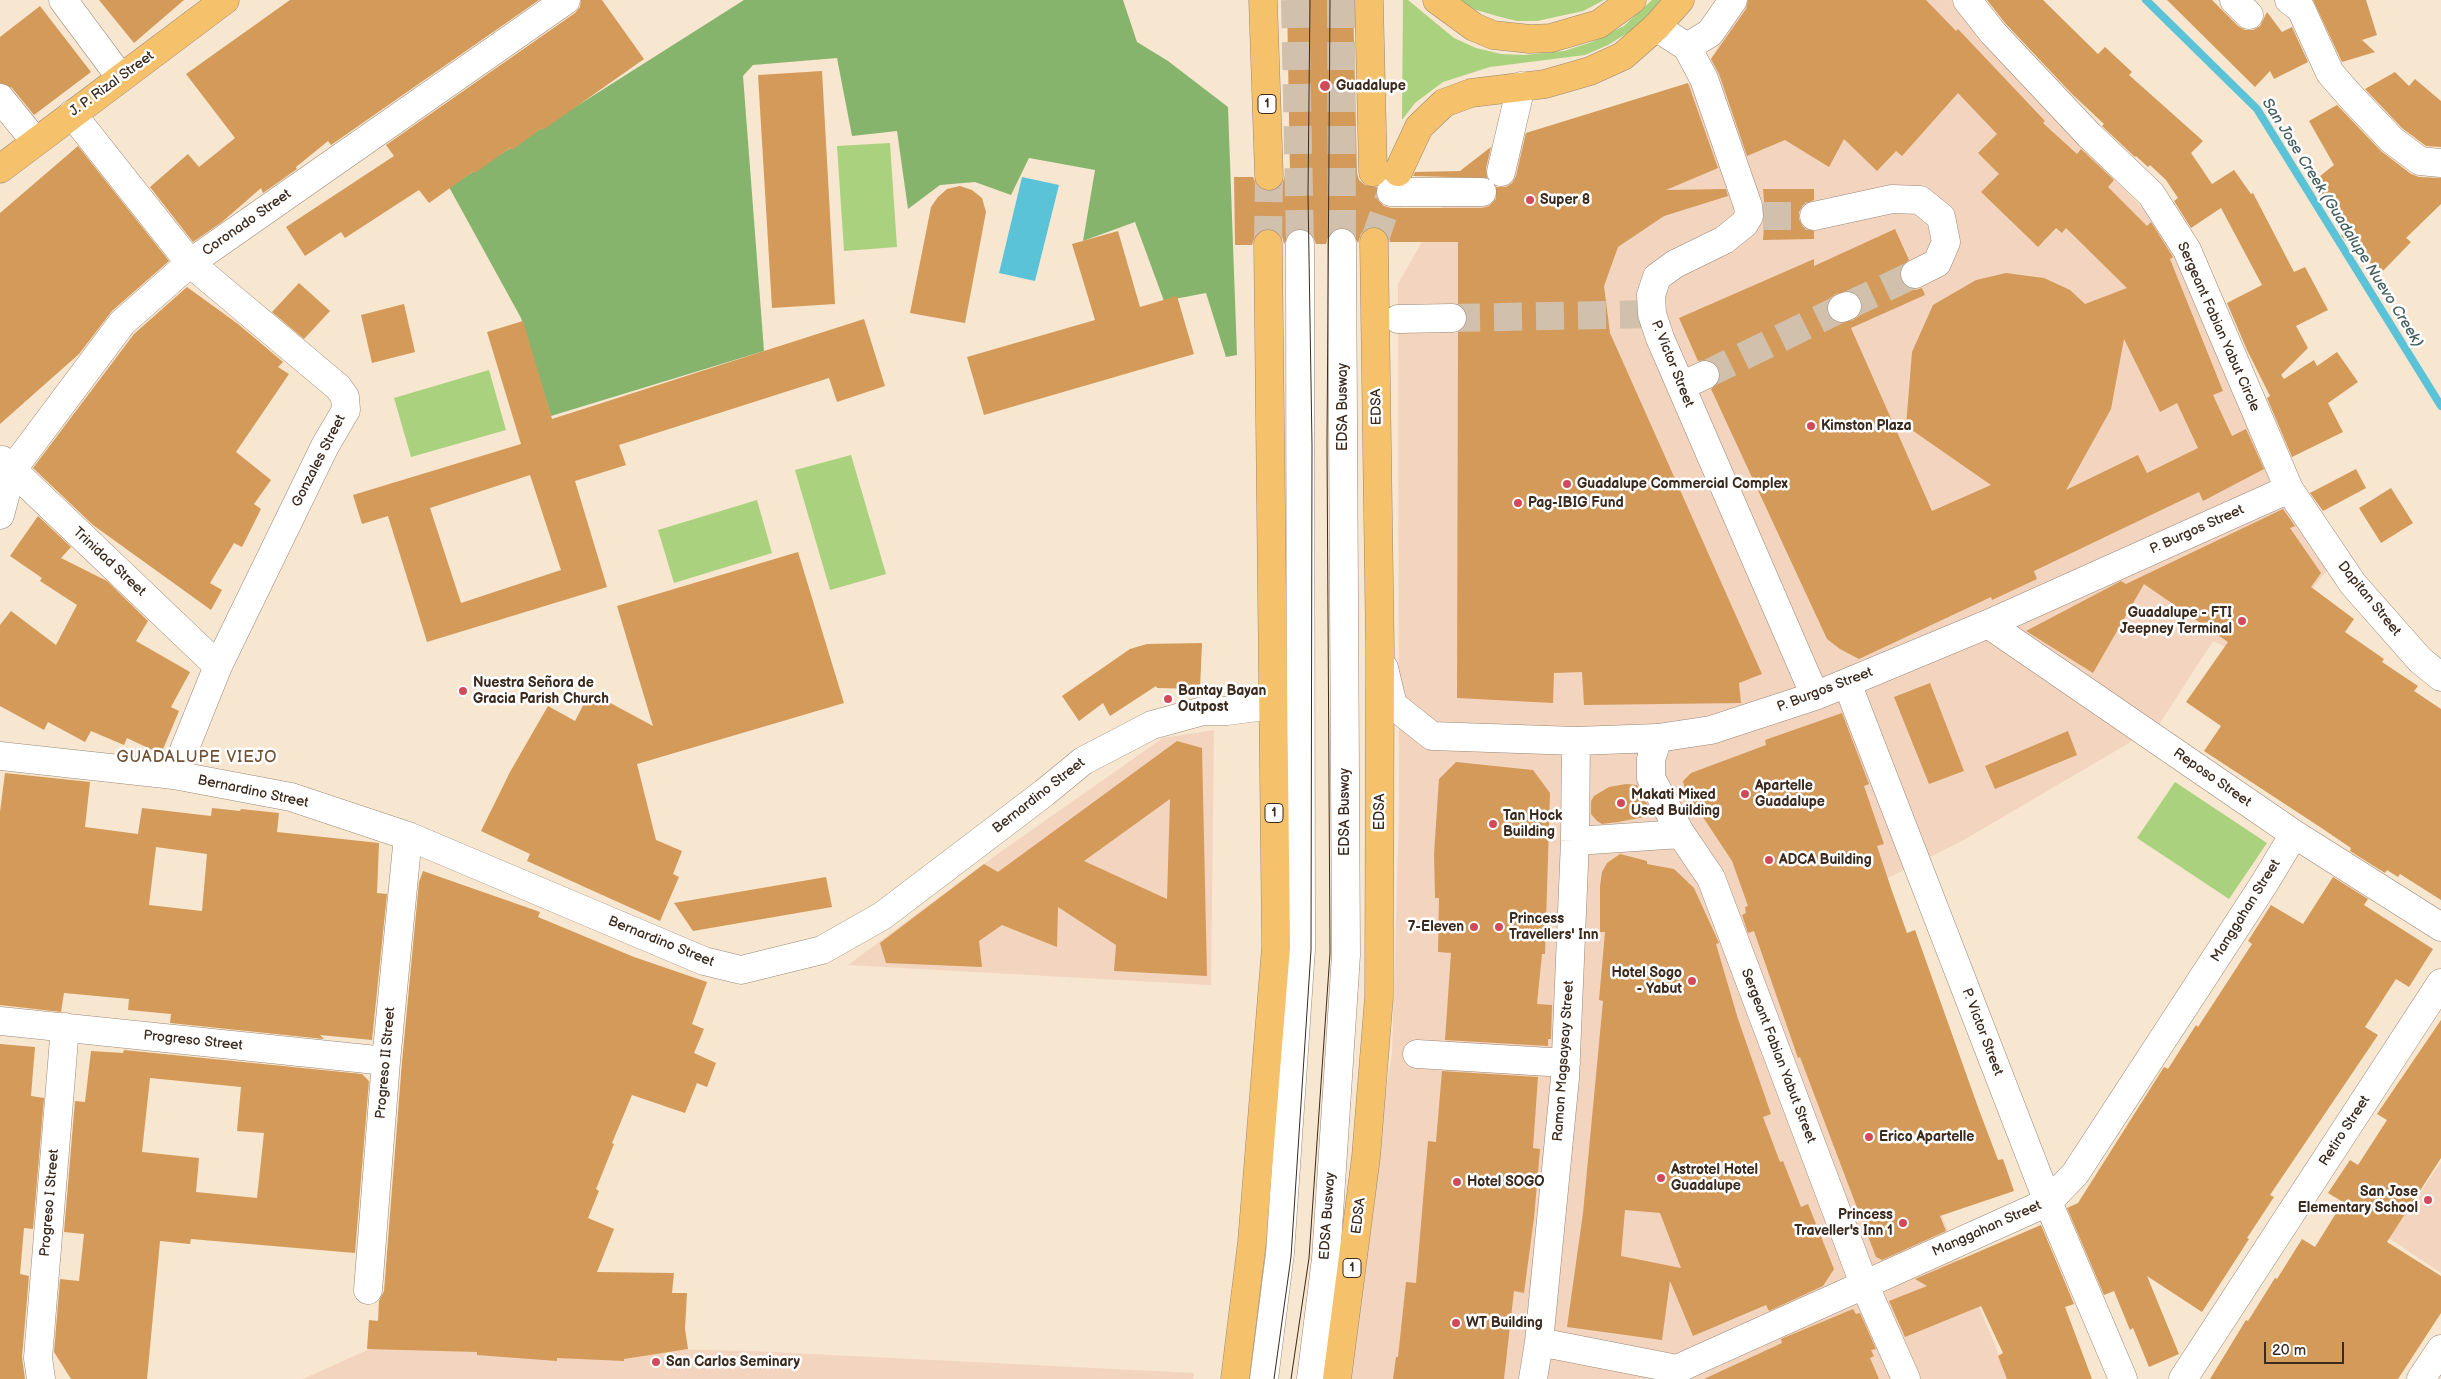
<!DOCTYPE html>
<html>
<head>
<meta charset="utf-8">
<style>
  body { margin:0 }
  #map { position:relative; width:2441px; height:1379px; overflow:hidden; background:#f7e6d0; font-family:"Balsamiq Sans",sans-serif }
  canvas { display:block }
  .scale { position:absolute; left:2264px; top:1342px; width:80px; height:22px; box-sizing:border-box; border:2px solid #3b2a1e; border-top:0; padding-left:6px; font-size:15px; line-height:18px; white-space:nowrap; color:#3b2a1e; -webkit-text-stroke:4px #fff; paint-order:stroke }
</style>
</head>
<body>
<div id="map">
<canvas width="2441" height="1379"></canvas>
<div class="scale">20 m</div>
</div>
<script>
const c = document.querySelector('canvas').getContext('2d');
c.lineJoin = 'round';
function fill(path, color) { c.fillStyle = color; c.fill(path, 'evenodd'); }
const poly = rows => new Path2D(rows.map(r => 'M' + r).join(''));
function trace(path, color, width, dash) { c.strokeStyle = color; c.lineWidth = width; c.lineCap = dash ? 'butt' : 'round'; c.setLineDash(dash || []); c.stroke(path); }
function drawText(font, color, halo, rows, align = 'center') {
  c.font = font + ' "Balsamiq Sans",sans-serif'; c.lineWidth = 5; c.setLineDash([]); c.textBaseline = 'middle'; c.strokeStyle = halo; c.fillStyle = color; for (const [text, x, y, turn = 0] of rows) {
    c.save(); c.translate(x, y); c.rotate((+turn || 0) * Math.PI / 180); c.textAlign = isNaN(turn) ? turn : align; if (halo) c.strokeText(text, 0, 0); c.fillText(text, 0, 0); c.restore();
  }
}
fill(poly([
  [1746,0,1951,0,2045,109,2166,232,2329,567,2257,662,2213,641,2158,726,1962,841,1826,909,1946,1226,2009,1379,1336,1379,1392,1054,1399,818,1398,284,1464,168,1497,142,1704,79,1711,58],
  [1214,730,1211,985,848,965,999,853,1163,738],
  [2441,1162,2441,1273,2389,1238],
  [383,1343,751,1351,1194,1373,1193,1379,303,1379]
]), '#f3d4bf');
fill(poly([
  [1403,0,1408,0,1454,38,1476,48,1501,54,1524,55,1564,51,1592,42,1624,26,1652,0,1664,0,1637,27,1608,45,1585,55,1490,67,1443,82,1415,103,1402,120],
  [1459,0,1604,0,1583,11,1537,21,1517,21,1497,16,1473,9],
  [890,143,897,247,844,251,837,146],
  [489,370,506,430,411,457,394,398],
  [851,455,886,574,830,590,795,470],
  [757,500,772,553,674,583,658,530],
  [2175,782,2267,843,2229,899,2137,838]
]), '#aad27e');
fill(poly([
  [744,0,1123,0,1137,42,1168,61,1228,107,1237,355,1226,357,1206,293,1164,301,1135,222,1083,241,1095,170,1029,158,1011,195,975,182,940,185,908,209,897,131,852,136,837,58,753,65,743,76,764,351,551,416,521,318,449,187]
]), '#87b46d');
fill(poly([
  [1022,177,1059,185,1035,281,999,273]
]), '#5bc3d8');
trace(poly([
  [2146,0,2257,109,2441,406]
]), '#5bc3d8', 8);
fill(poly([
  [99,0,184,0,134,43],
  [290,0,539,0,331,145,328,141,296,167,297,169,263,193,261,188,222,222,193,242,150,187,188,154,199,167,235,138,186,74],
  [581,0,602,0,644,59,543,130,542,128,512,150,510,148,475,173,474,171,429,203,419,190,345,238,341,232,305,256,286,227,394,156,386,145,575,13,580,7],
  [1287,0,1353,0,1357,173,1359,180,1365,185,1377,187,1378,200,1384,206,1391,208,1482,208,1489,206,1496,199,1496,187,1506,187,1512,183,1516,176,1526,133,1688,83,1718,168,1666,190,1726,189,1728,196,1664,216,1618,247,1604,286,1610,333,1762,674,1739,683,1741,703,1584,705,1582,672,1554,673,1553,703,1457,698,1458,332,1465,326,1468,318,1465,310,1458,304,1458,242,1390,242,1388,234,1382,229,1373,226,1366,229,1361,234,1358,243,1350,230,1341,227,1334,230,1329,235,1326,244,1316,244,1313,236,1308,231,1299,228,1292,231,1284,244,1282,236,1276,231,1267,228,1260,230,1255,236,1252,245,1235,245,1234,177,1253,177,1256,184,1261,190,1270,192,1278,189,1282,184,1285,176,1290,176],
  [1748,0,1926,0,1956,31,1958,29,2045,121,2043,123,2077,154,2081,149,2114,180,2108,187,2147,226,2151,222,2173,257,2170,259,2223,391,2213,395,2232,436,2246,429,2264,469,2203,501,2199,492,2034,571,2037,579,1992,600,1991,597,1859,659,1840,649,1827,639,1711,389,1717,384,1720,377,1719,368,1714,362,1707,360,1698,361,1679,318,1814,259,1814,266,1895,229,1909,260,1902,266,1899,274,1901,281,1907,287,1915,290,1922,288,1925,295,1851,328,1932,511,1991,485,1906,426,1912,352,1933,305,1976,280,2006,273,2044,278,2070,290,2085,304,2127,288,2066,228,2062,233,2056,228,2038,247,1981,192,1999,174,1978,153,1997,134,1958,93,1902,156,1896,151,1877,171,1844,139,1829,167,1785,140,1747,156,1719,74,1711,59,1746,9],
  [1849,291,1857,294,1862,301,1862,309,1859,316,1853,320,1839,323,1832,320,1828,314,1827,305,1830,298,1836,294],
  [2124,339,2160,412,2177,403,2198,448,2147,473,2138,455,2066,490,2111,409],
  [1987,0,2043,0,2098,54,2105,47,2132,72,2129,75,2203,141,2191,153,2212,184,2234,170,2251,194,2253,193,2294,272,2305,267,2328,310,2296,326,2308,348,2281,375,2284,379,2314,360,2317,366,2337,352,2358,382,2328,403,2343,432,2292,457,2267,398,2270,396,2247,350,2227,303,2262,285,2221,208,2191,228,2174,201,2178,198,2166,180,2150,165,2148,167,2136,156,2135,157,2102,126,2104,124,2072,94,2005,23],
  [2167,0,2212,0,2238,26,2245,30,2253,30,2260,26,2267,12,2282,32,2292,27,2308,62,2274,79,2270,71,2255,87],
  [2313,0,2366,0,2377,35,2362,40,2375,52,2342,62],
  [40,6,91,72,34,115,12,88,0,83,0,37],
  [822,71,835,304,772,308,758,75],
  [2395,72,2409,86,2415,79,2441,101,2441,147,2426,146,2402,128,2365,89],
  [2337,105,2381,151,2411,174,2419,177,2441,178,2441,204,2406,238,2411,242,2381,273,2341,236,2347,229,2310,184,2334,165,2309,121],
  [78,146,169,261,112,311,79,354,0,424,0,213],
  [1491,147,1486,168,1487,178,1413,176,1415,172,1460,171],
  [960,186,972,190,982,198,986,212,965,323,910,313,931,207,938,197,947,189],
  [1763,189,1814,189,1814,200,1803,205,1799,212,1799,219,1803,227,1814,231,1814,239,1763,240,1765,214],
  [1118,231,1140,307,1177,296,1194,354,984,415,967,357,1095,320,1072,244],
  [299,283,330,311,304,339,272,312],
  [187,287,238,324,283,362,278,367,289,374,236,452,271,480,254,504,261,509,242,547,234,543,210,583,222,590,211,610,93,525,33,468,134,334],
  [404,304,415,352,372,363,361,315],
  [864,319,885,386,837,402,829,378,619,445,626,465,575,481,607,587,427,642,388,516,362,524,353,495,521,444,487,332,523,321,552,419],
  [530,475,561,570,461,603,430,508],
  [2356,469,2366,488,2323,511,2310,493],
  [2391,488,2413,523,2381,543,2359,508],
  [2283,509,2295,526,2290,528,2321,573,2311,587,2354,619,2345,632,2384,659,2382,662,2418,686,2414,691,2441,709,2441,900,2400,874,2398,877,2387,870,2385,873,2350,851,2351,848,2320,827,2204,751,2221,726,2186,702,2228,642,2144,584,2093,673,2026,631,2121,581,2126,584],
  [38,516,71,547,61,558,107,581,148,621,136,641,190,672,171,707,179,711,161,754,127,738,124,745,91,731,85,742,48,722,44,730,0,706,0,625,11,611,56,645,77,605,40,581,42,578,10,556],
  [798,552,844,703,637,764,656,840,682,851,673,874,679,877,660,921,527,861,530,854,481,831,510,772,548,706,575,721,590,692,653,726,617,606],
  [1202,643,1200,689,1157,688,1156,686,1110,716,1103,703,1079,721,1062,696,1130,649,1147,644],
  [1930,683,1964,771,1929,784,1894,697],
  [1842,713,1869,784,1864,786,1884,844,1877,846,1892,891,1907,933,1915,930,1979,1110,1998,1160,2003,1159,2014,1191,1940,1216,1946,1231,1882,1260,1876,1257,1856,1205,1800,1057,1798,1058,1754,931,1748,933,1742,915,1746,913,1745,907,1748,906,1732,861,1685,790,1683,781,1691,773,1766,745,1765,740],
  [2068,731,2077,755,1995,789,1985,766],
  [1177,741,1202,748,1207,976,1114,971,1116,945,1058,907,1057,947,1002,925,979,941,982,967,886,963,880,943,984,864,998,872],
  [1170,799,1167,899,1084,861],
  [1456,762,1533,770,1550,793,1545,954,1542,954,1537,1004,1552,1005,1551,1039,1548,1039,1548,1046,1445,1040,1451,953,1438,952,1439,898,1435,898,1434,854,1439,779],
  [5,773,90,782,85,827,138,834,142,808,211,816,212,808,240,811,241,809,279,813,277,832,379,843,377,893,387,894,372,1040,320,1035,324,1039,170,1023,171,1014,128,1010,129,999,64,993,61,1012,0,1005,0,812],
  [156,847,207,854,202,911,149,905],
  [1626,784,1637,785,1651,811,1650,816,1618,822,1602,824,1597,821,1591,814,1591,801,1594,796,1609,787],
  [1620,854,1647,861,1647,864,1674,869,1694,888,1719,943,1716,944,1738,1019,1771,1114,1763,1117,1780,1162,1783,1161,1801,1207,1808,1204,1834,1269,1823,1286,1769,1311,1766,1305,1693,1336,1670,1281,1662,1340,1567,1327,1583,1213,1603,1001,1599,1000,1605,932,1600,932,1600,886,1602,872,1607,863],
  [1625,1210,1660,1213,1681,1268,1621,1256],
  [423,871,540,912,538,917,634,957,707,982,692,1024,704,1029,694,1053,716,1063,707,1087,697,1083,685,1113,632,1095,612,1143,614,1144,596,1189,599,1191,588,1218,614,1229,597,1272,674,1273,672,1293,687,1293,685,1329,688,1349,624,1359,624,1361,557,1358,557,1361,477,1355,477,1352,367,1349,369,1320,378,1321,379,1301,384,1291,402,1062,419,882],
  [826,877,832,907,693,931,674,903],
  [2333,877,2368,899,2364,905,2433,949,2409,987,2396,979,2365,1027,2378,1035,2270,1195,2274,1197,2247,1238,2249,1239,2202,1312,2147,1276,2179,1354,2149,1367,2133,1328,2130,1330,2114,1291,2104,1295,2067,1208,2078,1203,2164,1067,2168,1069,2196,1025,2198,1027,2252,944,2248,941,2271,905,2303,924],
  [2441,1020,2441,1158,2387,1242,2441,1276,2441,1313,2398,1379,2210,1379,2246,1320,2248,1321,2275,1278,2277,1279,2302,1239,2315,1247,2343,1202,2328,1193,2350,1160,2358,1165,2387,1120,2377,1114],
  [0,1044,35,1047,31,1096,44,1098,33,1229,24,1228,20,1274,29,1276,22,1357,25,1379,0,1379],
  [124,1050,362,1074,369,1081,355,1253,191,1239,190,1244,160,1241,147,1379,71,1379,54,1352,60,1279,79,1281,84,1234,64,1232,75,1101,85,1102,91,1051,123,1053],
  [150,1078,241,1087,237,1131,264,1133,257,1198,196,1192,199,1158,142,1152],
  [1442,1071,1538,1077,1533,1148,1540,1149,1534,1218,1524,1293,1514,1291,1504,1379,1393,1379,1396,1357,1398,1357,1406,1282,1416,1283,1428,1141,1436,1142],
  [2041,1225,2074,1304,2065,1307,2092,1379,2007,1379,1998,1356,2003,1353,1981,1306,1905,1337,1889,1301,1927,1286,1915,1279],
  [1853,1309,1856,1314,1860,1313,1876,1349,1871,1350,1874,1356,1870,1358,1879,1379,1704,1379,1782,1343,1781,1339]
]), '#d49a59');
trace(poly([
  [1295,0,1300,244],
  [1341,0,1342,243],
  [1763,216,1814,216],
  [1847,306,1915,274],
  [1452,318,1652,314],
  [1705,375,1842,308]
]), '#d1c0ac', 28, [28, 14]);
trace(poly([
  [1374,242,1398,172],
  [1268,244,1269,176]
]), '#d1c0ac', 28, [28, 14]);
const minor = poly([
  [63,0,121,78],
  [1967,0,1993,33,2089,135,2151,194,2187,250,2289,489,2353,584,2420,660,2441,677],
  [2234,0,2249,15],
  [2289,0,2301,9,2330,73,2352,98,2392,140,2420,161,2441,163],
  [1656,27,1687,47,1704,79,1748,206,1749,216,1744,224,1724,240,1675,264,1657,277,1651,295,1652,314,1660,338,1815,696],
  [1687,47,1710,33,1733,0],
  [0,98,35,141],
  [72,114,190,263,338,387,345,397,346,410,325,446,218,666,174,775],
  [1501,172,1521,86],
  [1391,192,1482,192],
  [1814,216,1892,199,1920,200,1941,217,1946,242,1937,263,1915,274],
  [1842,308,1847,306],
  [1398,319,1452,318],
  [1681,386,1705,375],
  [2,460,218,666],
  [0,515,12,470,122,323,190,263,566,0],
  [1988,624,2294,834,2441,927],
  [1384,668,1393,705,1432,736,1576,741,1658,738,1711,730,1815,696,1988,624,2289,489],
  [1847,683,2048,1202,2123,1379],
  [1658,738,1651,759,1651,778,1681,834,1711,878,1864,1284,1906,1379],
  [0,756,174,775,291,797,408,836,704,961,741,970,822,950,882,916,1044,793,1083,761,1152,725,1203,711,1227,711,1272,705],
  [1575,841,1681,834],
  [0,1021,386,1061],
  [1417,1054,1566,1063],
  [368,1290,386,1061,408,836],
  [1539,1342,1677,1369,2048,1202,2075,1174,2264,884,2294,834],
  [41,1379,38,1358,65,1027],
  [1264,1379,1280,1253,1301,949,1300,244],
  [1311,1379,1326,1259,1346,955,1342,243],
  [1533,1379,1539,1342,1565,1078,1575,841,1576,741],
  [2183,1379,2441,983],
  [2421,1379,2441,1349]
]);
const major = poly([
  [0,169,225,0]
]);
const highway = poly([
  [1263,0,1269,176],
  [1369,0,1373,172],
  [1437,0,1474,27,1493,35,1530,39,1551,38,1599,24,1632,0],
  [1398,172,1419,127,1444,103,1471,93,1545,84,1590,71,1623,56,1656,27,1680,0],
  [1235,1379,1252,1242,1276,947,1268,244],
  [1337,1379,1366,1157,1379,997,1380,650,1374,242]
]);
trace(minor, '#987', 29);
trace(major, '#987', 29);
trace(highway, '#987', 29);
trace(minor, '#fff', 28);
trace(major, '#f6c16b', 28);
trace(highway, '#f6c16b', 28);
trace(poly([
  [1274,1379,1291,1257,1311,950,1312,445,1308,194,1310,0],
  [1291,1379,1309,1258,1330,953,1327,445,1330,0]
]), '#3b2a1e', 1);
for (const [x, y, r, color] of [
  [1325,86,6,"#d1495b"],
  [1530,200,5,"#d1495b"],
  [1811,426,5,"#d1495b"],
  [1567,484,5,"#d1495b"],
  [1518,503,5,"#d1495b"],
  [2242,621,5,"#d1495b"],
  [463,691,5,"#d1495b"],
  [1168,699,5,"#d1495b"],
  [1745,794,5,"#d1495b"],
  [1621,803,5,"#d1495b"],
  [1493,824,5,"#d1495b"],
  [1769,860,5,"#d1495b"],
  [1474,927,5,"#d1495b"],
  [1499,927,5,"#d1495b"],
  [1692,981,5,"#d1495b"],
  [1869,1137,5,"#d1495b"],
  [1661,1178,5,"#d1495b"],
  [1457,1182,5,"#d1495b"],
  [2428,1200,5,"#d1495b"],
  [1903,1223,5,"#d1495b"],
  [1456,1323,5,"#d1495b"],
  [656,1362,5,"#d1495b"]
]) { const dot = new Path2D(); dot.arc(x, y, r, 0, 2 * Math.PI); c.fillStyle = color; c.fill(dot); trace(dot, '#fff', 2); }
for (const [x, y, w] of [
  [1267,104,18],
  [1274,813,18],
  [1352,1268,18]
]) { const box = new Path2D(); box.roundRect(x - w / 2, y - 9.5, w, 19, 4); c.fillStyle = '#fff'; c.fill(box); trace(box, '#3b2a1e', 1); }
drawText('bold 12px', '#3b2a1e', null, [
  ["1",1267,104],
  ["1",1274,813],
  ["1",1352,1268]
]);
drawText('14px', '#3b2a1e', '#fff', [
  ["J. P. Rizal Street",112,84,-36],
  ["Coronado Street",247,223,-35],
  ["Sergeant Fabian Yabut Circle",2218,327,66],
  ["P. Victor Street",1672,364,68],
  ["EDSA Busway",1343,407,-90],
  ["EDSA",1377,407,-91],
  ["Gonzales Street",319,461,-63],
  ["P. Burgos Street",2197,530,-24],
  ["Trinidad Street",109,562,43],
  ["Dapitan Street",2369,599,51],
  ["P. Burgos Street",1825,690,-21],
  ["Reposo Street",2212,778,35],
  ["Bernardino Street",253,792,12],
  ["Bernardino Street",1039,796,-38],
  ["EDSA Busway",1345,812,-90],
  ["EDSA",1380,812,-90],
  ["Manggahan Street",2246,911,-58],
  ["Bernardino Street",661,942,22],
  ["P. Victor Street",1982,1032,69],
  ["Progreso Street",193,1041,6],
  ["Sergeant Fabian Yabut Street",1778,1056,69],
  ["Ramon Magsaysay Street",1564,1061,-86],
  ["Progreso II Street",386,1063,-85],
  ["Retiro Street",2345,1131,-57],
  ["Progreso I Street",50,1203,-85],
  ["EDSA Busway",1328,1216,-86],
  ["EDSA",1359,1216,-83],
  ["Manggahan Street",1987,1229,-24]
]);
drawText('bold 14px', '#3b2a1e', '#fff', [
  ["Guadalupe",1336,86],
  ["Super 8",1540,200],
  ["Kimston Plaza",1821,426],
  ["Guadalupe Commercial Complex",1577,484],
  ["Pag-IBIG Fund",1528,503],
  ["Guadalupe - FTI",2232,613,"right"],
  ["Jeepney Terminal",2232,629,"right"],
  ["Nuestra Señora de",473,683],
  ["Gracia Parish Church",473,699],
  ["Bantay Bayan",1178,691],
  ["Outpost",1178,707],
  ["Apartelle",1755,786],
  ["Guadalupe",1755,802],
  ["Makati Mixed",1631,795],
  ["Used Building",1631,811],
  ["Tan Hock",1503,816],
  ["Building",1503,832],
  ["ADCA Building",1779,860],
  ["Princess",1509,919],
  ["Travellers' Inn",1509,935],
  ["7-Eleven",1464,927,"right"],
  ["Hotel Sogo",1682,973,"right"],
  ["- Yabut",1682,989,"right"],
  ["Erico Apartelle",1879,1137],
  ["Astrotel Hotel",1671,1170],
  ["Guadalupe",1671,1186],
  ["Hotel SOGO",1467,1182],
  ["San Jose",2418,1192,"right"],
  ["Elementary School",2418,1208,"right"],
  ["Princess",1893,1215,"right"],
  ["Traveller's Inn 1",1893,1231,"right"],
  ["WT Building",1466,1323],
  ["San Carlos Seminary",666,1362]
], 'left');
drawText('italic 15px', '#46605f', '#fff', [
  ["San Jose Creek (Guadalupe Nuevo Creek)",2342,223,58]
]);
c.letterSpacing = '1px';
drawText('16px', '#715133', '#fff', [
  ["GUADALUPE VIEJO",197,758]
]);
c.letterSpacing = '0px';
</script>
</body>
</html>
